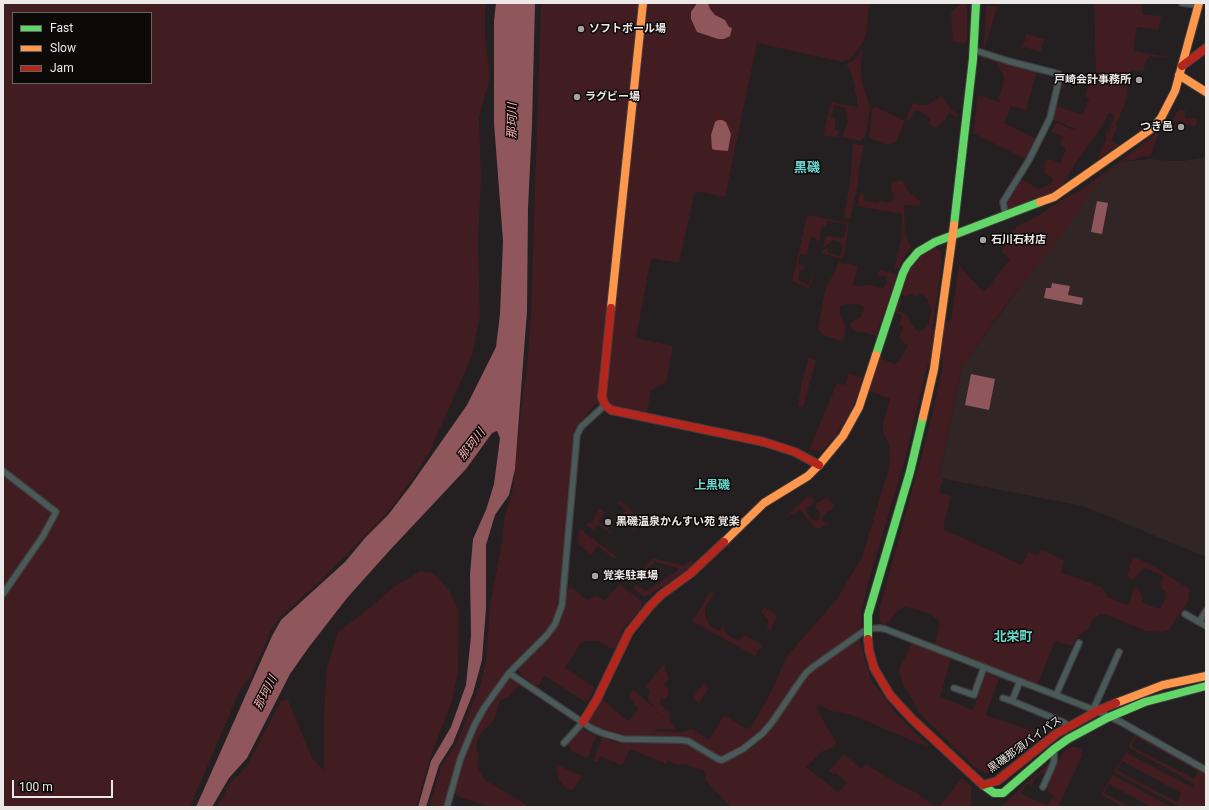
<!DOCTYPE html>
<html>
<head>
<meta charset="utf-8">
<style>
  body { margin:0 }
  #map { position:relative; width:1209px; height:810px; overflow:hidden; background:#241f20; font-family:Roboto,sans-serif }
  canvas { display:block }
  .frame { position:absolute; inset:0; border:4px solid #ede8e8; pointer-events:none }
  .legend { position:absolute; left:12px; top:12px; width:140px; height:72px; box-sizing:border-box; background:#0c0909; border:1px solid #666262; margin:0; padding:5px 7px; list-style:none; font-size:12px; color:#ede8e8 }
  .legend li { display:flex; align-items:center; gap:8px; height:20px }
  .legend b { width:20px; border:1px solid #666262 }
  .scale { position:absolute; left:12px; top:780px; width:101px; height:18px; box-sizing:border-box; border:2px solid #ede8e8; border-top:0; padding-left:5px; font-size:12px; line-height:14px; white-space:nowrap; color:#ede8e8; -webkit-text-stroke:3px #0c0909; paint-order:stroke }
</style>
</head>
<body>
<div id="map">
<canvas width="1209" height="810"></canvas>
<div class="frame"></div>
<ul class="legend">
<li><b style="height:5px;background:#63d668"></b>Fast</li>
<li><b style="height:5px;background:#ff974d"></b>Slow</li>
<li><b style="height:5px;background:#b3261e"></b>Jam</li>
</ul>
<div class="scale">100 m</div>
</div>
<script>
const c = document.querySelector('canvas').getContext('2d');
c.lineJoin = 'round';
function fill(path, color) { c.fillStyle = color; c.fill(path, 'evenodd'); }
const poly = rows => new Path2D(rows.map(r => 'M' + r).join(''));
function trace(path, color, width, dash) { c.strokeStyle = color; c.lineWidth = width; c.lineCap = dash ? 'butt' : 'round'; c.setLineDash(dash || []); c.stroke(path); }
function drawText(font, color, halo, rows, align = 'center') {
  c.font = font + ' Roboto,"Noto Sans JP",sans-serif'; c.lineWidth = 3; c.setLineDash([]); c.textBaseline = 'middle'; c.strokeStyle = halo; c.fillStyle = color; for (const [text, x, y, turn = 0] of rows) {
    c.save(); c.translate(x, y); c.rotate((+turn || 0) * Math.PI / 180); c.textAlign = isNaN(turn) ? turn : align; if (halo) c.strokeText(text, 0, 0); c.fillText(text, 0, 0); c.restore();
  }
}
fill(poly([
  [1206,157,1206,557,1083,506,939,478,962,366,1093,188,1112,169,1122,162,1150,159,1170,161,1183,161]
]), '#322526');
fill(poly([
  [3,3,485,3,485,38,490,78,479,117,481,177,478,241,480,315,472,356,429,453,409,484,383,518,321,580,278,619,270,632,263,650,251,676,240,690,190,807,3,807],
  [13,13,151,13,151,83,13,83],
  [541,3,869,3,867,29,864,41,851,58,843,62,757,43,725,197,695,191,679,263,651,258,636,338,673,346,666,383,651,390,647,413,595,404,574,431,559,601,553,621,544,634,505,671,471,724,457,758,444,807,429,807,441,767,456,744,480,686,486,661,490,605,502,542,505,515,512,493,524,383,526,380,531,313],
  [967,3,967,42,965,43,953,42,951,13,959,5],
  [1094,3,1139,3,1142,5,1142,14,1161,16,1159,30,1137,27,1133,51,1169,57,1168,58,1151,56,1147,59,1143,71,1130,70,1126,101,1116,125,1118,127,1111,140,1119,145,1099,158,1098,157,1106,140,1106,131,1109,132,1114,116,1110,113,1108,114,1103,124,1089,145,1077,161,1064,183,1059,188,1049,194,1008,209,1006,204,1006,200,1020,180,1023,180,1039,189,1051,184,1053,179,1045,173,1044,163,1047,160,1051,159,1060,164,1066,149,1060,145,1063,137,1051,132,1056,123,1074,130,1075,129,1052,119,1057,106,1083,115,1089,99,1085,96,1089,84,1068,77,1064,89,1062,88,1065,76,1067,75,1090,82,1096,75],
  [986,5,997,7,984,50,983,50,985,32],
  [1026,34,1044,39,1041,52,1024,47,1019,50,1024,42],
  [863,46,861,62,861,75,863,86,870,106,866,135,861,141,842,137,848,121,846,118,847,113,844,107,834,105,831,117,835,119,835,129,839,131,837,137,823,136,831,102,857,107,857,100,851,71,846,64,853,61,859,54],
  [982,55,1037,71,1026,110,1011,106,1004,123,1037,139,1025,159,973,133,978,95,1000,102,1001,100,998,98,1001,93,1004,79,1003,74,995,62,986,58,985,60,982,59],
  [942,96,950,108,957,114,957,117,949,113,945,120,936,128,928,124,930,120,926,115,917,110,914,111,910,121,906,119,914,102,919,105,927,105],
  [874,107,876,107,905,121,896,142,887,145,869,138,872,109],
  [1179,110,1185,110,1185,117,1186,118,1198,119,1195,127,1179,121,1177,123,1173,122,1170,131,1169,130,1176,113],
  [1159,130,1151,156,1138,157,1136,159,1122,162,1112,169,1093,188,1071,222,1009,301,962,366,939,477,943,479,939,492,951,496,943,529,1022,565,1028,552,1038,555,1042,550,1064,560,1061,572,1101,587,1104,590,1107,597,1128,605,1130,602,1133,589,1136,587,1140,591,1142,597,1142,602,1159,609,1161,607,1166,597,1165,591,1160,587,1163,576,1146,568,1140,572,1133,580,1128,578,1127,575,1133,557,1148,563,1191,590,1188,593,1189,600,1170,628,1168,631,1161,632,1146,631,1110,616,1100,614,1092,620,1088,630,1079,635,1071,646,1055,641,1037,686,935,645,940,622,930,614,905,606,897,612,888,623,885,625,879,622,880,607,928,432,942,370,943,357,941,354,930,362,927,367,905,459,867,587,862,609,860,642,871,680,899,717,929,746,927,747,852,715,831,711,820,705,816,708,836,742,835,747,823,751,806,767,838,792,847,783,836,773,834,775,829,771,844,754,861,769,866,764,898,784,917,793,935,807,731,807,705,780,706,772,685,764,679,765,668,761,666,764,630,749,623,764,620,765,600,756,597,762,593,761,602,737,615,742,650,742,653,733,651,737,641,737,616,735,603,732,588,723,602,699,628,721,631,719,638,709,629,695,633,690,654,707,662,718,666,718,662,717,648,699,650,690,645,687,665,663,665,669,669,678,664,685,669,690,668,696,665,700,661,699,659,703,662,706,668,710,670,714,669,718,676,729,657,729,653,733,657,731,682,732,692,729,709,740,724,715,747,729,751,727,770,694,787,656,837,599,862,557,888,471,890,459,889,444,883,433,883,423,890,399,869,391,880,358,894,364,899,361,908,346,899,338,903,327,899,325,902,316,895,312,899,300,903,301,898,311,908,316,910,322,916,330,919,332,926,328,929,323,931,310,927,299,922,294,917,297,911,294,905,297,901,294,909,270,913,262,922,253,935,247,940,251,942,262,932,331,951,319,959,265,983,292,986,290,1010,259,1002,252,1009,233,1018,226,1036,217,1065,198,1081,190,1138,148],
  [853,144,864,145,858,174,858,186,850,219,844,218,850,180],
  [902,180,907,190,920,201,920,206,904,205,905,229,906,236,911,247,903,259,899,268,896,269,894,269,901,239,902,214,857,206,860,193,863,193,864,201,877,203,880,201,891,203,893,201,894,194,891,192,892,182],
  [807,215,849,223,844,256,841,259,822,253,823,250,827,248,828,249,827,252,830,254,839,256,842,254,843,246,841,243,834,240,823,248,825,237,826,236,842,238,844,237,847,227,846,224,827,221,826,226,823,226,820,234,820,241,816,240,817,238,811,237,807,255,800,254,798,264,805,266,804,270,800,270,798,280,809,285,812,276,813,277,809,288,792,281],
  [838,262,858,266,853,286,871,285,884,288,887,283,886,277,884,276,880,277,878,274,880,270,895,274,897,276,876,336,867,333,856,332,851,328,851,322,861,317,863,313,864,307,860,305,847,304,840,307,840,314,846,327,844,340,841,341,823,335,818,329,825,290,836,269],
  [808,359,812,359,816,361,803,407,800,407,798,405,802,382],
  [849,373,863,378,851,412,834,438,822,451,809,450,837,383,845,385],
  [808,496,813,497,814,500,813,504,807,508,807,513,812,519,817,521,819,519,820,512,816,508,816,504,826,497,834,504,831,512,828,510,821,519,830,526,829,527,826,525,820,528,815,528,800,510,794,514,792,514,784,519,790,512],
  [620,500,638,517,634,532,632,531,634,527,628,523,625,523,623,522,622,515,626,511,617,503],
  [600,508,605,513,599,521,599,522,612,532,611,533,599,525,597,525,593,530,586,525,587,523,591,523,595,518,594,516],
  [579,528,617,557,614,559,598,546,591,555,578,544],
  [653,558,684,566,691,560,693,562,693,565,653,593,646,596,643,596,633,588,637,585,646,591,678,570,677,568,655,562,642,572,642,569],
  [420,571,433,573,449,590,459,611,458,674,451,704,431,755,416,807,217,807,231,782,246,767,281,701,288,700,312,758,324,770,324,714,327,667,338,632,362,614,395,586],
  [620,584,641,601,642,605,640,610,622,630,623,632,616,648,610,648,598,641,588,641,580,644,565,668,594,687,591,696,586,703,545,676,537,687,520,674,519,669,549,637,560,622,567,590,570,588,574,589,587,600,595,596,605,600],
  [711,591,714,594,705,608,705,615,710,626,720,631,722,626,726,633,736,640,741,639,744,635,759,643,762,646,755,656,693,622,693,620],
  [764,607,775,614,777,618,770,631,767,627,768,620,761,612],
  [912,643,951,659,940,697,973,710,986,673,999,678,986,715,1042,735,1018,751,1005,762,999,769,992,773,986,773,976,768,918,712,916,705,903,685,899,670,905,657],
  [509,678,512,678,520,685,508,697,500,700,494,720,480,734,476,747,479,755,477,766,485,780,519,800,528,807,491,807,459,797,454,793,463,759,476,726],
  [704,683,709,688,699,703,692,698],
  [579,729,583,729,596,736,588,758,571,751,571,748,567,744],
  [1135,735,1138,735,1206,772,1206,803,1204,807,1180,807,1114,772,1126,752,1193,788,1195,784,1193,783,1128,747],
  [1136,737,1198,771,1194,779,1131,746],
  [1122,761,1181,793,1177,802,1117,770],
  [1071,747,1077,747,1081,749,1082,756,1058,807,1001,807,1025,784,1050,763,1050,764,1044,774,1041,773,1035,778,1031,786,1027,784,1021,793,1038,802,1049,804,1053,796,1047,791,1049,779,1064,751],
  [556,764,582,776,573,790,565,788,559,780],
  [1113,775,1115,776,1171,807,1151,807,1109,784,1104,793,1129,807,1123,807,1101,795],
  [962,778,971,786,971,804,969,807,939,807]
]), '#411c21');
fill(poly([
  [496,3,535,3,532,125,528,208,527,311,515,469,509,495,495,515,486,545,486,608,482,660,473,693,453,743,439,765,426,807,418,807,431,761,451,727,466,685,471,636,470,574,473,539,486,510,494,484,500,438,497,431,492,433,466,469,390,550,347,598,309,647,290,674,247,758,229,778,212,807,196,807,272,636,281,620,345,562,365,538,388,515,411,485,467,405,496,347,500,314,503,241,494,123,494,21],
  [697,3,708,3,710,9,715,15,725,20,729,27,732,28,730,36,724,39,718,39,697,32,691,19,691,12],
  [718,120,722,120,726,122,731,134,728,151,715,150,712,149,711,135,715,122],
  [1097,201,1108,203,1102,234,1091,232],
  [1052,283,1070,286,1068,295,1083,298,1082,305,1044,298,1046,288,1051,288],
  [971,374,995,379,989,410,965,405]
]), '#8f565b');
const street = poly([
  [1182,3,1198,5],
  [974,50,1008,61,1059,74,1060,75,1050,118,1029,160,1003,202,1006,216],
  [3,471,56,512,43,536,3,594],
  [1185,614,1206,626],
  [1199,622,1206,611],
  [509,673,591,728,602,733,623,739,679,740,688,741,718,759,722,760,743,749,763,733,773,721,798,684,806,673,813,667,867,629,879,628,885,629,1097,711,1121,722,1206,770],
  [1020,681,1012,701,1063,722,1069,726],
  [954,688,974,695,984,667],
  [1056,695,1079,643],
  [1003,698,1012,701],
  [1093,710,1119,652],
  [564,743,583,722],
  [1043,787,1054,762,1054,749],
  [447,807,460,760,474,726,484,708,509,673,547,635,555,624,562,605,577,435,581,427,605,405]
]);
const fast = poly([
  [954,225,973,59,976,3],
  [876,355,903,273,907,265,918,252,935,242,1040,202],
  [868,639,868,615,910,472,923,417],
  [983,785,994,793,1003,793,1054,749,1068,739,1107,718,1145,702,1206,686]
]);
const slow = poly([
  [1179,75,1206,92],
  [1040,202,1054,197,1154,127,1161,118,1175,91,1199,3],
  [611,308,643,3],
  [923,417,934,369,954,225],
  [724,542,764,503,808,476,819,465,843,436,859,407,876,355],
  [1116,703,1163,685,1206,676]
]);
const jam = poly([
  [1182,66,1206,48],
  [611,308,602,397,605,405,611,410,764,442,795,452,819,465],
  [868,639,869,650,874,668,890,695,912,719,983,785],
  [583,722,597,699,629,632,650,606,661,595,691,573,724,542],
  [983,785,997,781,1056,734,1097,711,1116,703]
]);
trace(street, '#3f3c3d', 8);
trace(fast, '#3f3c3d', 10);
trace(slow, '#3f3c3d', 10);
trace(jam, '#3f3c3d', 10);
trace(street, '#495a59', 5.5);
trace(fast, '#63d668', 8);
trace(slow, '#ff974d', 8);
trace(jam, '#b3261e', 8);
for (const [x, y, r, color] of [
  [581,29,4,"#a7a2a2"],
  [1139,80,4,"#a7a2a2"],
  [577,97,4,"#a7a2a2"],
  [1181,127,4,"#a7a2a2"],
  [983,240,4,"#a7a2a2"],
  [608,522,4,"#a7a2a2"],
  [595,576,4,"#a7a2a2"]
]) { const dot = new Path2D(); dot.arc(x, y, r, 0, 2 * Math.PI); c.fillStyle = color; c.fill(dot); trace(dot, '#0c0909', 1.5); }
drawText('bold 11px', '#ede8e8', '#0c0909', [
  ["ソフトボール場",589,29],
  ["戸崎会計事務所",1131,80,"right"],
  ["ラグビー場",585,97],
  ["つき邑",1173,127,"right"],
  ["石川石材店",991,240],
  ["黒磯温泉かんすい苑 覚楽",616,522],
  ["覚楽駐車場",603,576]
], 'left');
drawText('11px', '#ede8e8', '#0c0909', [
  ["黒磯那須バイパス",1025,745,-36]
]);
drawText('italic 12px', '#fcafb5', '#0c0909', [
  ["那珂川",513,121,-89],
  ["那珂川",472,445,-52],
  ["那珂川",266,693,-63]
]);
drawText('bold 12px', '#6cd6cc', '#0c0909', [
  ["上黒磯",712,486]
]);
drawText('bold 13px', '#6cd6cc', '#0c0909', [
  ["黒磯",807,169],
  ["北栄町",1013,638]
]);
</script>
</body>
</html>
